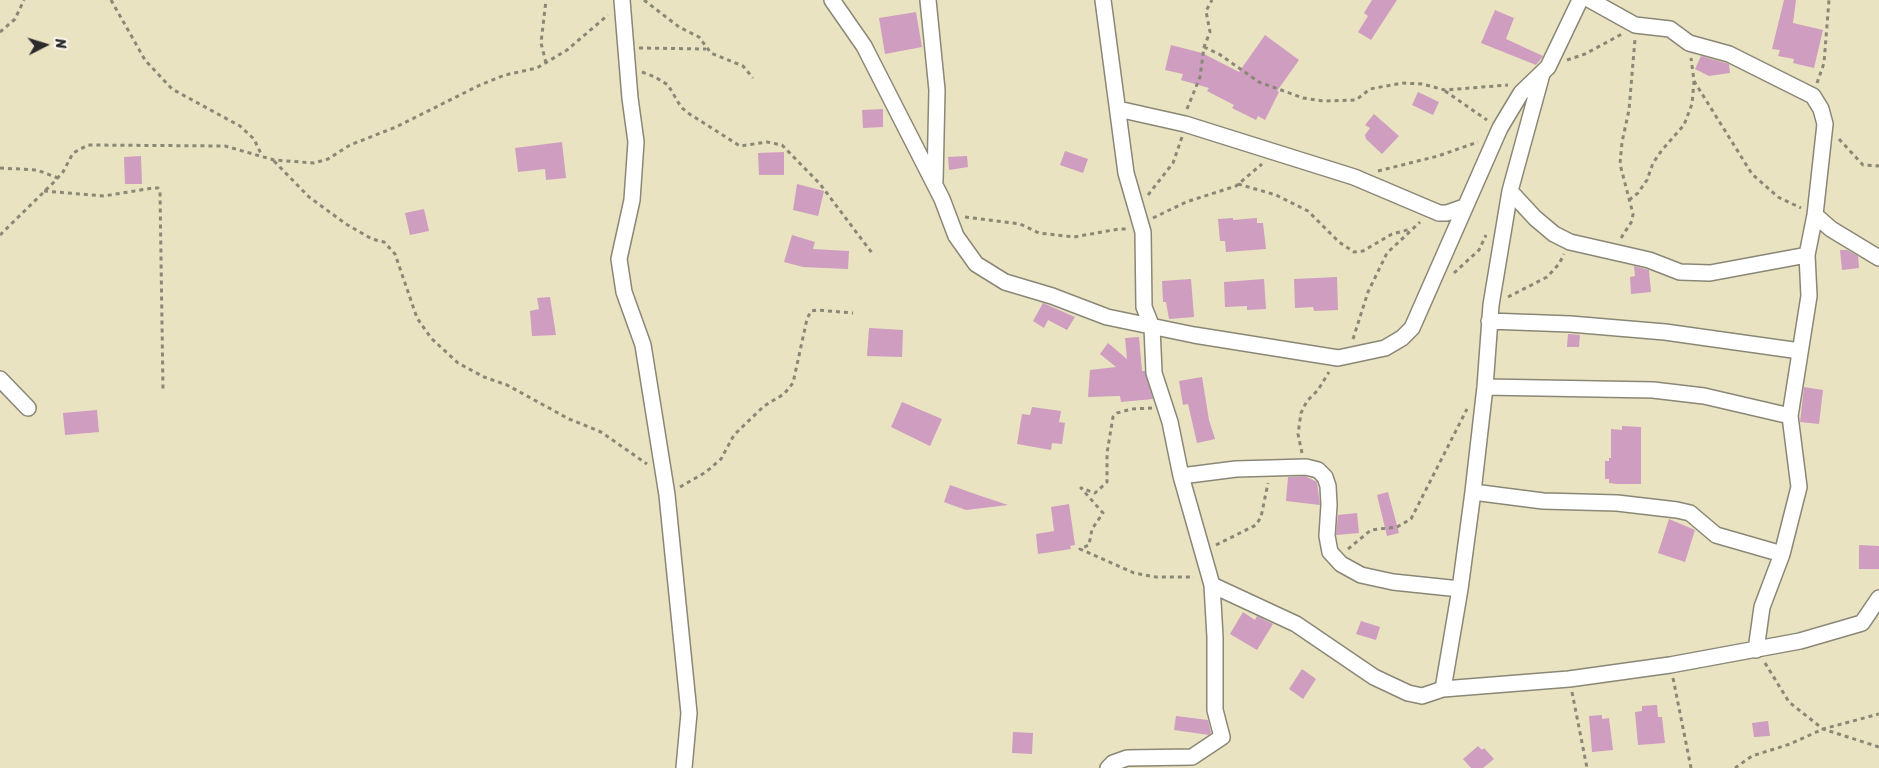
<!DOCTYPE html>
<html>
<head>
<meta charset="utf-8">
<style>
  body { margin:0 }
  #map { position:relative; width:1879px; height:768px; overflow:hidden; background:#e9e3c2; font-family:Sriracha,sans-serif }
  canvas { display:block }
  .north { position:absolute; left:20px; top:20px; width:50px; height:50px; -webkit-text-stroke:4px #fbf7ec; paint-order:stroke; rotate:85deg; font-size:14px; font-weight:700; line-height:20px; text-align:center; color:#2b2b2b }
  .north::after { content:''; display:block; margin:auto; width:18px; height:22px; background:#2b2b2b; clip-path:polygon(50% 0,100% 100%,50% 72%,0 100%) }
</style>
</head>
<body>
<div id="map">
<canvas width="1879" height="768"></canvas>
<div class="north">N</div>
</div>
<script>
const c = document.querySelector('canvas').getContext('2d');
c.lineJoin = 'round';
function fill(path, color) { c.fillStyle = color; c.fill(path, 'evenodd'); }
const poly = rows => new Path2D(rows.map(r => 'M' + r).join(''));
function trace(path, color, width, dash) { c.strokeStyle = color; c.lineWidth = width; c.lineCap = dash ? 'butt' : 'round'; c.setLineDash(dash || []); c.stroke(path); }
fill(poly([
  [1372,0,1397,0,1371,40,1358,32,1368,16,1364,13],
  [1784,0,1796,0,1793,23,1823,30,1814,68,1793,63,1794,59,1778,56,1780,50,1772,49],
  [1495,10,1514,18,1506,39,1543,56,1536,65,1481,43],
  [916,12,922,47,885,54,879,18],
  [1265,35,1299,60,1277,91,1279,92,1265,120,1258,116,1256,120,1232,108,1234,105,1207,91,1209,88,1181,80,1183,74,1165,70,1171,45,1202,53,1239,72],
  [1701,56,1729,64,1730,73,1709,76,1695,69],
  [1418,92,1439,102,1433,115,1412,105],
  [883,109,883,127,863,128,862,110],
  [1374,114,1399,136,1382,154,1366,139,1365,135,1370,128,1365,125],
  [562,142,566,178,546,180,545,169,518,172,515,148],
  [1065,151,1088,159,1083,173,1060,165],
  [784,152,784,175,759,175,758,153],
  [141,156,142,184,125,184,124,157],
  [967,156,968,167,949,170,948,157],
  [797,184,824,191,818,216,793,210],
  [424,209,429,231,410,235,405,213],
  [1233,218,1233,220,1257,218,1257,223,1263,223,1266,249,1226,252,1225,241,1220,241,1218,219],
  [792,235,815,242,813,249,849,251,848,269,803,267,784,262],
  [1840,250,1847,250,1858,256,1859,268,1842,270],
  [1634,266,1649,270,1651,292,1631,294,1630,277,1635,276],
  [1337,277,1338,310,1314,311,1313,307,1295,308,1294,279],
  [1191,279,1194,317,1169,319,1166,302,1163,302,1162,281],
  [1264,279,1266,309,1247,310,1247,306,1225,307,1224,282],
  [550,297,556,335,532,336,530,311,539,309,537,298],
  [1043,303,1075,317,1067,330,1048,320,1044,328,1033,321],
  [869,328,903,330,902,357,867,356],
  [1568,334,1580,335,1579,347,1567,347],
  [1139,337,1142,371,1145,371,1153,399,1121,402,1120,396,1088,397,1090,370,1116,367,1100,354,1108,343,1127,359,1125,338],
  [1202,377,1209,420,1215,439,1197,443,1188,404,1183,405,1179,381],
  [1804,387,1823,390,1819,424,1800,422],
  [902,402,942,419,930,446,891,427],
  [1032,407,1061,411,1059,422,1065,423,1062,444,1052,443,1051,450,1017,444,1022,414,1030,415],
  [97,410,99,432,65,435,63,413],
  [1622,426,1641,427,1641,484,1617,484,1609,483,1609,479,1605,479,1605,461,1609,461,1609,458,1611,458,1611,429,1622,430],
  [1305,476,1317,482,1320,505,1286,501,1288,477],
  [950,485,975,494,1008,505,966,510,944,502],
  [1388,492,1399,533,1387,536,1377,495],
  [1069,504,1075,545,1070,546,1071,549,1038,554,1036,534,1054,531,1051,507],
  [1357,513,1359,533,1336,535,1338,515],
  [1669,519,1695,530,1685,562,1658,553],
  [1859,545,1879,546,1879,569,1859,569],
  [1243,612,1255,620,1257,616,1273,624,1257,650,1230,634],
  [1361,621,1380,627,1376,640,1356,634],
  [1302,669,1316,679,1303,699,1289,689],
  [1657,705,1658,717,1662,717,1665,743,1638,745,1635,712,1642,711,1642,706],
  [1602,715,1602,719,1609,718,1613,750,1592,752,1589,716],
  [1176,716,1208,720,1211,733,1209,735,1174,730],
  [1768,721,1770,736,1754,737,1752,723],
  [1013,732,1033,733,1032,754,1012,753],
  [1478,746,1482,750,1484,748,1494,759,1483,768,1471,768,1463,759]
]), '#ce9dbf');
const minor = poly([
  [622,0,630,98,636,142,632,200,619,259,624,292,643,345,667,495,689,713,684,768],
  [832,0,864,46,942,199,956,236,976,264,1005,282,1052,296,1107,317,1194,335,1338,358,1385,348,1402,338,1412,328,1500,128,1521,93,1548,67,1580,0],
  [928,0,937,90,935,181],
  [1103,0,1126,173,1143,232,1144,307,1152,327,1154,373,1170,422,1181,476,1212,585,1215,637,1215,710,1222,737,1192,757,1127,758,1113,763,1108,768],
  [1590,0,1635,25,1670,29,1689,43,1729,54,1813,96,1821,109,1825,124,1815,215,1831,229,1879,258],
  [1118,109,1185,124,1354,177,1439,213,1447,213,1464,207],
  [1510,191,1535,218,1554,234,1570,242,1649,260,1680,272,1710,273,1807,255],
  [1489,321,1570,324,1665,332,1800,351],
  [0,379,28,408],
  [1485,387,1653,390,1704,396,1790,416],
  [1181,476,1236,469,1306,467,1318,470,1325,477,1328,486,1329,505,1327,536,1330,552,1341,564,1361,575,1393,582,1460,589],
  [1473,492,1543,501,1617,503,1677,510,1690,513,1716,535,1782,554],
  [1212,585,1296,624,1374,677,1408,693,1422,696,1443,689,1460,589,1473,492,1485,387,1491,305,1510,191,1542,74],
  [1756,650,1762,607,1782,554,1799,487,1790,416,1809,296,1807,255,1815,215],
  [1443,689,1569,679,1670,665,1800,641,1862,623,1879,598]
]);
trace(minor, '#8a8776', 18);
trace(poly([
  [111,0,145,60,172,89,240,126,254,139,262,156],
  [644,0,679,27,699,37,711,53,743,66,753,78],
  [0,32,15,19,24,0],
  [1204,47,1219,54,1259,82,1303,98,1323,101,1356,100,1370,89,1402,83,1422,84,1445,90,1508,85],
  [639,48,706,49],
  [1567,60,1585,54,1622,34],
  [546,63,541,43,546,0],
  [642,72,655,77,668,85,681,107,688,113,740,146,767,142,782,145,820,184,872,253],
  [1694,81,1752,174,1778,197,1801,208],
  [1817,83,1824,63,1829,0],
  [1445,91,1487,120],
  [1187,109,1200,77,1204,47,1210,32,1206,11,1212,0],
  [1839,139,1863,165,1879,166],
  [274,161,309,197,346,224,372,239,384,242,395,254,417,318,431,338,458,363,484,377,507,385,569,419,601,432,647,464],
  [0,168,37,170,58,178],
  [1378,171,1438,156,1478,142],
  [1238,184,1276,195,1308,211,1339,242,1354,252,1363,251,1392,234,1411,229],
  [44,191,104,196,153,188,158,188,160,191,163,390],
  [1148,195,1173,163,1182,137],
  [1629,200,1638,193,1647,180,1653,163,1662,150,1684,125,1692,104,1694,81,1691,58],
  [965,217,1020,224,1039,233,1074,237,1119,229,1127,229],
  [1153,218,1186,202,1236,186,1262,164],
  [0,235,54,182,63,172,73,153,88,145,225,146,274,160,314,163,328,159,350,145,396,127,480,85,505,75,537,68,567,50,608,15],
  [1621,238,1632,221,1633,214,1620,164,1622,142,1629,110,1635,39],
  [1454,273,1479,250,1486,235],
  [1508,297,1547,277,1559,264,1564,254],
  [1353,339,1368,292,1387,253,1420,222],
  [1152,408,1132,409,1117,413,1113,417,1107,453,1107,482,1095,493,1081,488,1103,513,1092,529,1089,545,1080,549,1134,573,1156,577,1194,577],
  [1302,453,1298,434,1301,413,1307,401,1318,390,1329,372],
  [680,487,706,472,721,459,734,435,764,406,784,394,793,383,807,319,811,311,817,310,853,313],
  [1216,545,1256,525,1261,517,1268,483],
  [1348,549,1371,530,1397,527,1411,519,1467,409],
  [1765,663,1789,702,1823,729,1879,747],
  [1673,678,1691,768],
  [1572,692,1587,768],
  [1735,768,1752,756,1790,744,1823,729,1879,714]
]), '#8a8776', 3, [4, 4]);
trace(minor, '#fff', 15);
</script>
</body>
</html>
